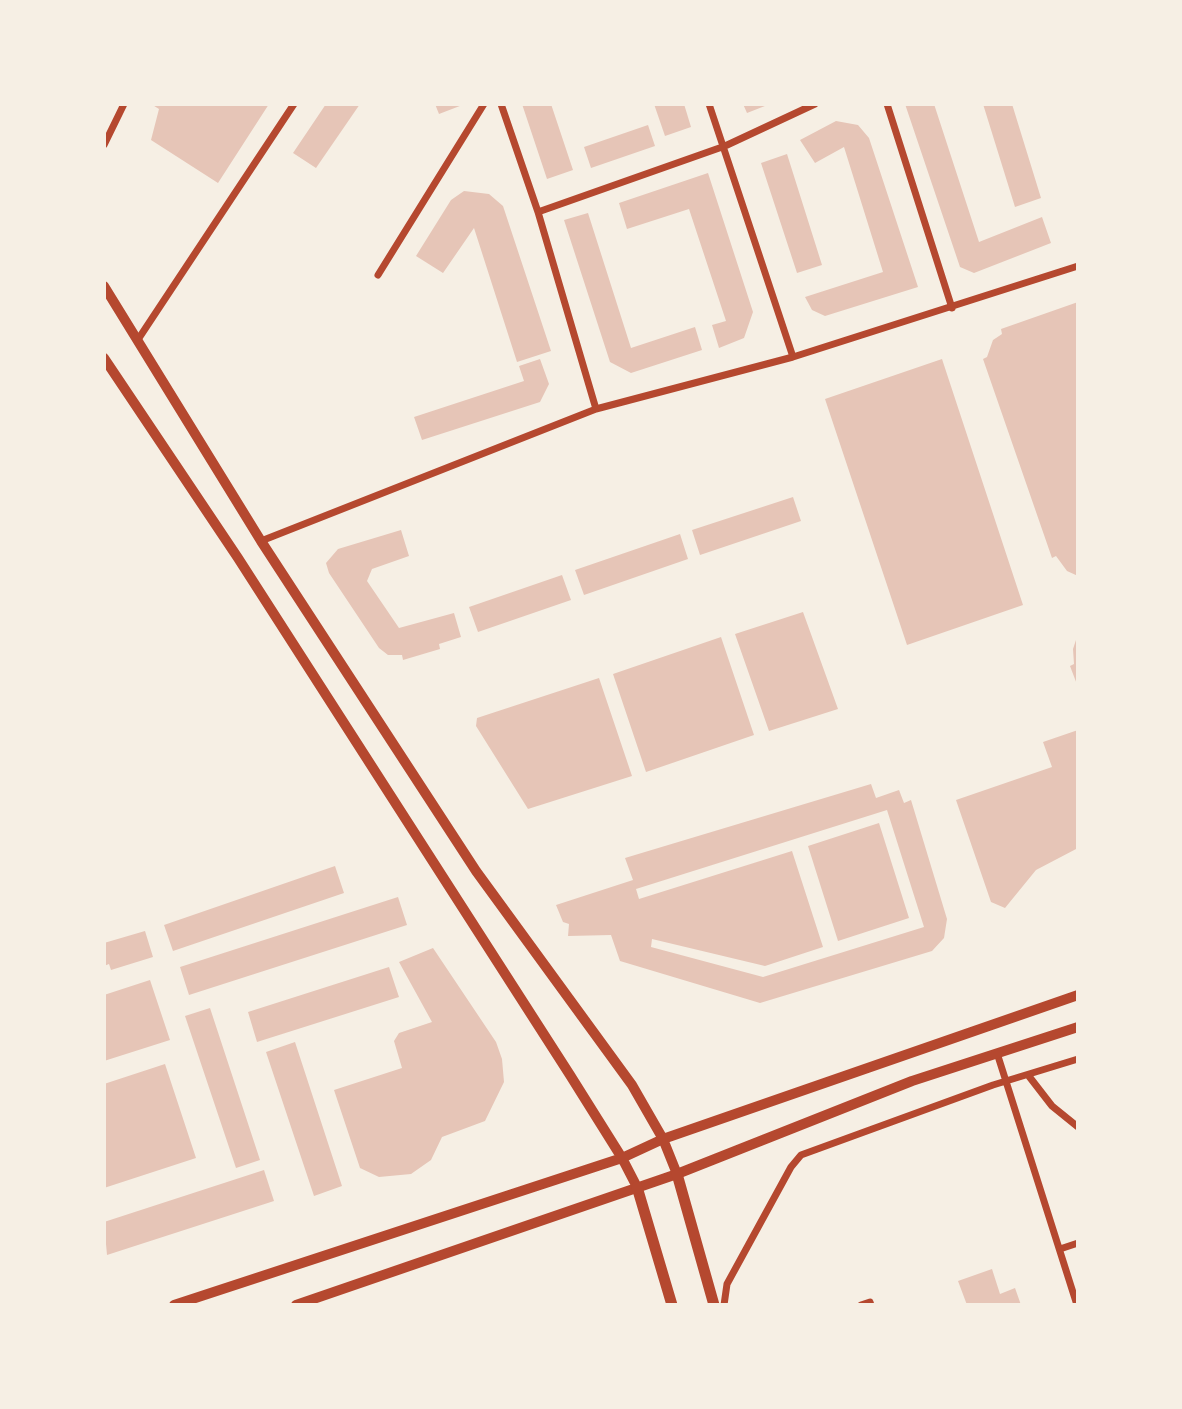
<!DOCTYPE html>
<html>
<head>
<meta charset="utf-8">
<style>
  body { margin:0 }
  #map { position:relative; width:1182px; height:1409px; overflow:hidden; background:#f6efe4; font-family:"Golos Text",sans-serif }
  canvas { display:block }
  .frame { position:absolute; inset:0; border:106px solid #f6efe4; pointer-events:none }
</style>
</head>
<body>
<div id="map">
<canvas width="1182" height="1409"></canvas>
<div class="frame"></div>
</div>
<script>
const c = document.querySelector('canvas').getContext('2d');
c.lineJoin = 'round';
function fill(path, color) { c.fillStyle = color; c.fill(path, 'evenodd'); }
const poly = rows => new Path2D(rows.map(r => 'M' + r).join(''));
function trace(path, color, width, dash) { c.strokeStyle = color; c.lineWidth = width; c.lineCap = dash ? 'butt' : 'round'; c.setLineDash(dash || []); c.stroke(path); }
fill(poly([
  [151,104,269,104,218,183,151,140,159,109],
  [326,104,360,104,316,168,293,153],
  [435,104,465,104,439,114],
  [522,104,551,104,573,170,547,179],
  [654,104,684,104,691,127,665,136],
  [743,104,770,104,747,113],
  [905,104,934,104,979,242,1042,217,1051,243,974,273,960,267],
  [983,104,1012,104,1041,198,1015,207],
  [836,121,858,125,869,138,918,287,825,316,812,310,805,297,883,272,844,147,815,163,800,140],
  [648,125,655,146,591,168,584,147],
  [787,154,822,265,797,273,761,163],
  [708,173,753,312,744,338,719,348,712,325,726,321,689,209,627,229,619,203],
  [464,191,489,194,503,206,551,351,517,362,474,228,443,273,416,256,451,200],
  [588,213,631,348,695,327,702,350,631,373,610,362,564,220],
  [1078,302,1078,576,1067,571,1056,556,1052,558,983,359,987,357,993,340,1002,334,1001,329],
  [540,359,549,384,540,402,422,440,414,417,524,381,519,366],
  [942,359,1023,605,907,645,825,399],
  [793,497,801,521,700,555,692,530],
  [401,530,409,556,372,569,367,581,399,628,454,613,461,637,439,644,440,649,403,660,402,655,388,655,379,648,329,573,326,563,338,549],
  [680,534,688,559,584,595,575,570],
  [562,575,571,600,478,632,469,607],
  [803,612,838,709,769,731,735,634],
  [1078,634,1078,687,1070,666,1074,664,1073,649],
  [721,637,754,735,646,772,613,674],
  [599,678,632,776,528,809,476,726,477,718],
  [1078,730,1078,848,1036,870,1005,908,991,902,956,800,1052,767,1043,742],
  [871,784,876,798,899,790,904,803,911,800,947,919,944,938,932,951,760,1003,620,961,611,935,568,936,569,924,563,922,556,905,633,880,625,858],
  [887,810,924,927,763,977,651,947,652,939,765,966,823,947,792,851,639,899,636,889],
  [879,823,909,918,838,941,808,846],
  [335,866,344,893,173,951,164,925],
  [398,897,407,925,189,995,180,967],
  [145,931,153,957,111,970,109,964,104,966,104,943],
  [433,948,496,1042,502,1059,504,1082,485,1121,442,1137,431,1160,411,1174,379,1177,360,1168,334,1090,402,1068,394,1041,399,1033,432,1022,399,962],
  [389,967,399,997,257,1042,248,1012],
  [150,980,170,1040,104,1061,104,995],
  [210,1008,260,1160,236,1168,185,1016],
  [295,1042,342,1186,314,1196,266,1052],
  [165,1064,196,1158,104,1188,104,1084],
  [264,1170,274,1201,107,1255,104,1222],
  [992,1269,1000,1294,1015,1288,1021,1305,967,1305,958,1281]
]), '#e6c5b7');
trace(poly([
  [501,104,538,212,596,409],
  [709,104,793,357],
  [887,104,952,308],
  [104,145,124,104],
  [538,212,725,146,815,104],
  [378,275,484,104],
  [139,338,294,104],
  [261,541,596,409,793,357,1078,266],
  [997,1053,1077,1305],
  [1028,1075,1052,1106,1078,1127],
  [1060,1249,1078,1243],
  [724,1305,727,1284,791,1167,801,1155,993,1085,1078,1059],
  [861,1305,870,1302,871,1305]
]), '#b5482f', 7);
trace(poly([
  [104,286,261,541,476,871,632,1085,663,1139,677,1174],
  [104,358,238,558,570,1075,622,1158,637,1187],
  [174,1305,622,1158,663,1139,1078,995],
  [296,1305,677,1174,912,1081,1078,1027]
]), '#b5482f', 10);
trace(poly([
  [677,1174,714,1305],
  [637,1187,672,1305]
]), '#b5482f', 11);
</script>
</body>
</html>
